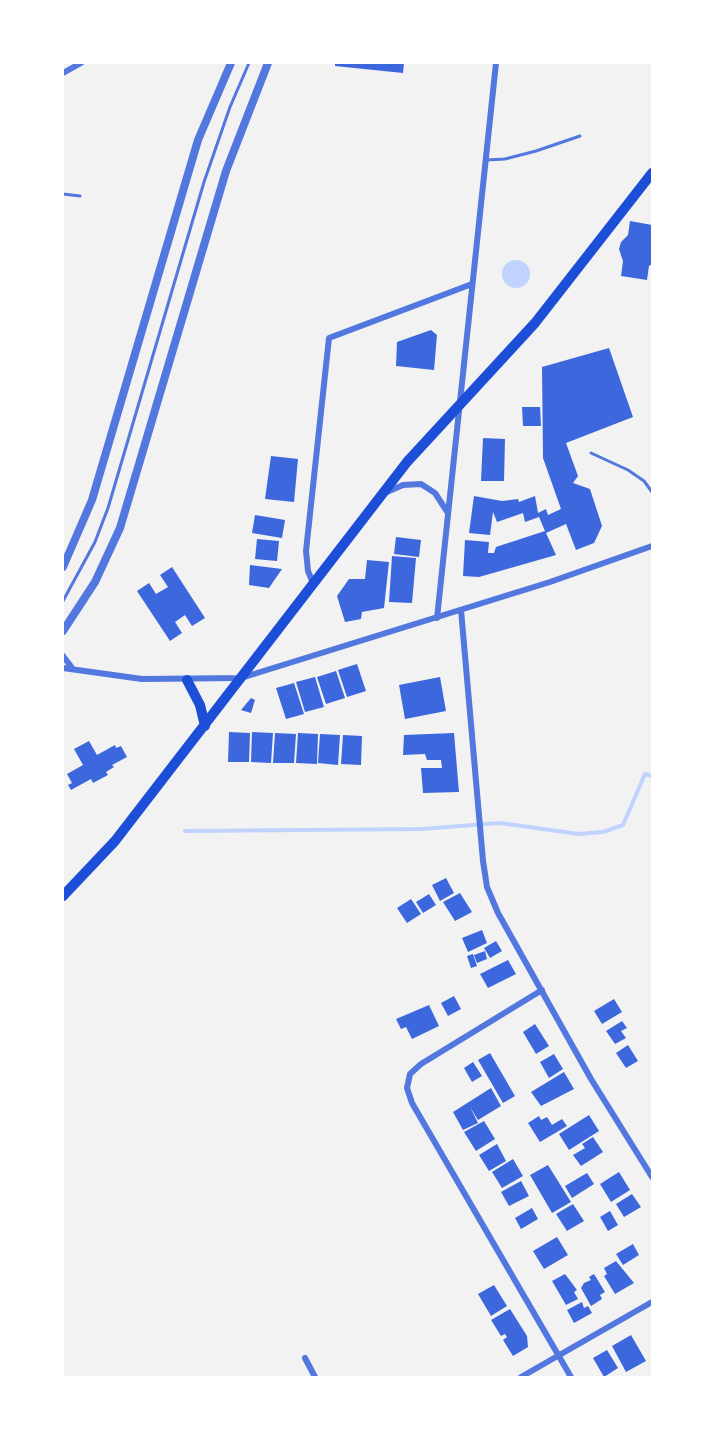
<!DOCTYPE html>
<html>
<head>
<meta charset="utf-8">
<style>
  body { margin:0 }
  #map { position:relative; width:715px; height:1440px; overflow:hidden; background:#f2f2f2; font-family:"Playfair Display",serif }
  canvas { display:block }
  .frame { position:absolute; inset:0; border:64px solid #fff; pointer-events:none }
</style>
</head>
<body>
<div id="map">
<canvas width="715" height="1440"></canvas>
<div class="frame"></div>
</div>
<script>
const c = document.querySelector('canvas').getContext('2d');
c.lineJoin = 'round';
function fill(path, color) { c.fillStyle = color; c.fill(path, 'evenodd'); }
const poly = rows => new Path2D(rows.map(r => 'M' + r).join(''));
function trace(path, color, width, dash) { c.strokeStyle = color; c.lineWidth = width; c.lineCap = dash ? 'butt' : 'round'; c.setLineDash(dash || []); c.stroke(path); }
fill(poly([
  '502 274a14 14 0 1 1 28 0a14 14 0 1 1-28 0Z'
]), '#bfd3fe');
trace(poly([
  [185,831,421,829,500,823,579,834,603,832,623,825,645,774,652,776]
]), '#bfd3fe', 4);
fill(poly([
  [335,63,404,63,403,73,335,66],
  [630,221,652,225,652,264,649,266,647,280,621,276,623,261,619,249,621,242,628,235],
  [431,330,437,335,434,370,396,366,397,342],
  [609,348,633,417,566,443,578,476,573,483,590,489,602,526,594,543,576,550,566,524,546,533,556,555,479,577,463,576,465,540,489,542,488,553,494,553,496,547,545,531,539,517,525,522,523,513,497,522,493,512,490,535,469,533,474,496,502,501,518,499,519,502,535,496,538,513,546,509,548,515,561,509,543,458,542,367],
  [522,407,540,407,541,426,523,426],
  [483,438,505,439,504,481,481,481],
  [271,456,298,459,294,502,265,499],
  [255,515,285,520,282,538,252,533],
  [396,537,421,540,419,557,394,554],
  [257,539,279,541,277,561,255,559],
  [392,556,416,558,412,603,389,602],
  [367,560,389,562,384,608,362,612,361,619,345,622,337,596,349,579,365,579],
  [250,565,282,569,269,588,249,585],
  [172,567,205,618,192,626,185,615,175,622,182,633,170,641,137,591,149,583,156,594,168,587,160,575],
  [357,664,366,691,347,697,338,670],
  [336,671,345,698,326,704,317,677],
  [315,677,324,707,305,712,296,682],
  [440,677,446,711,405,719,399,685],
  [294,683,304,714,286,719,276,688],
  [251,698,255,700,251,713,241,710],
  [229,732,250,733,249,762,228,762],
  [252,732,273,733,271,763,251,762],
  [275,733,296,734,294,763,273,763],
  [298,733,318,734,317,764,296,763],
  [454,733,459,792,423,793,421,768,442,768,441,760,427,760,425,754,403,755,404,735],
  [320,734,340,735,338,765,318,763],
  [343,735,362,736,361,765,341,764],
  [89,741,97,755,115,745,116,748,121,746,127,757,112,765,114,767,106,772,108,775,93,783,91,779,71,790,68,785,72,783,67,774,83,765,74,749],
  [446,878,454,893,440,901,432,885],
  [460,893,472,912,455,921,443,902],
  [429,894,436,905,423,913,416,902],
  [411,899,421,914,407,923,397,908],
  [482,930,487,943,468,952,462,938],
  [496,941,502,951,490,958,484,948],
  [485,951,487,959,477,963,474,955],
  [473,954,477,966,471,968,467,956],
  [508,960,516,974,488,988,480,974],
  [454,996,461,1009,448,1016,441,1003],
  [614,999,622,1012,602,1024,594,1011],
  [429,1005,439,1026,412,1039,406,1027,401,1029,396,1019],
  [622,1021,627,1028,621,1031,626,1038,615,1044,606,1031],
  [535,1024,549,1046,536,1054,523,1032],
  [628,1045,638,1061,626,1068,616,1053],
  [490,1053,515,1096,503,1103,478,1060],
  [554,1054,563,1069,549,1078,540,1062],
  [473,1062,482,1076,472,1082,464,1068],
  [564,1072,574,1089,541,1106,531,1092],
  [491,1088,501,1106,478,1120,470,1107,478,1123,463,1130,453,1112],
  [589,1115,599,1131,569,1150,559,1134],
  [539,1116,541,1120,547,1117,552,1125,562,1119,567,1126,540,1142,528,1123],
  [484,1121,495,1139,476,1151,464,1132],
  [593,1137,603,1152,581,1166,573,1155,585,1148,582,1144],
  [497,1144,506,1161,489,1171,479,1155],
  [513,1159,523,1176,502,1188,492,1172],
  [548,1165,571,1202,552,1213,530,1175],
  [619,1172,630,1190,611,1202,600,1184],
  [587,1173,594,1184,572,1198,565,1186],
  [521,1181,529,1196,509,1206,501,1192],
  [632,1194,641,1207,624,1217,616,1204],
  [573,1204,584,1221,567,1231,556,1214],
  [532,1208,538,1219,521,1229,515,1218],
  [610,1211,618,1225,608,1231,600,1217],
  [557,1237,568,1255,544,1269,533,1251],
  [633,1244,639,1255,623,1265,616,1254],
  [616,1261,634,1283,615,1294,604,1276,607,1274,604,1268],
  [565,1274,577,1290,574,1292,578,1299,566,1305,552,1281],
  [594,1274,605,1292,600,1295,602,1299,591,1306,581,1288,584,1283,591,1280,589,1277],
  [494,1285,507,1306,491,1316,478,1294],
  [582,1302,584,1308,588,1306,592,1313,574,1323,567,1310],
  [510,1309,527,1336,528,1347,513,1356,503,1340,507,1337,505,1334,501,1336,491,1320],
  [631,1335,646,1361,626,1372,612,1346],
  [607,1350,618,1368,604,1377,593,1358]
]), '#3d67dc');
trace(poly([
  [486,160,505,159,536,151,580,136],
  [63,194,80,196],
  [591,453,628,470,644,481,652,492],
  [63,601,95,542,108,508,204,182,230,107,249,63]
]), '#5277de', 3);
trace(poly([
  [63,73,81,63],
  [387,492,403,485,421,484,435,493,448,513],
  [313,583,308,571,306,551,329,338,472,284],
  [461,610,483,861,487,887,498,913,591,1079,652,1177],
  [437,618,496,63],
  [63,656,73,669],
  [63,668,142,679,241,678,550,582,652,546],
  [542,990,421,1064,410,1074,407,1088,412,1103,571,1377],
  [305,1358,315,1377],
  [521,1377,652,1302]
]), '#5277de', 6);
trace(poly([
  [63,567,92,500,198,140,231,63],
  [63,631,95,582,120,528,226,171,268,63]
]), '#5277de', 8);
trace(poly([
  [187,680,200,705,205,726],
  [63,896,115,841,407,462,535,323,652,173]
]), '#1d4ed8', 10);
</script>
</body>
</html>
